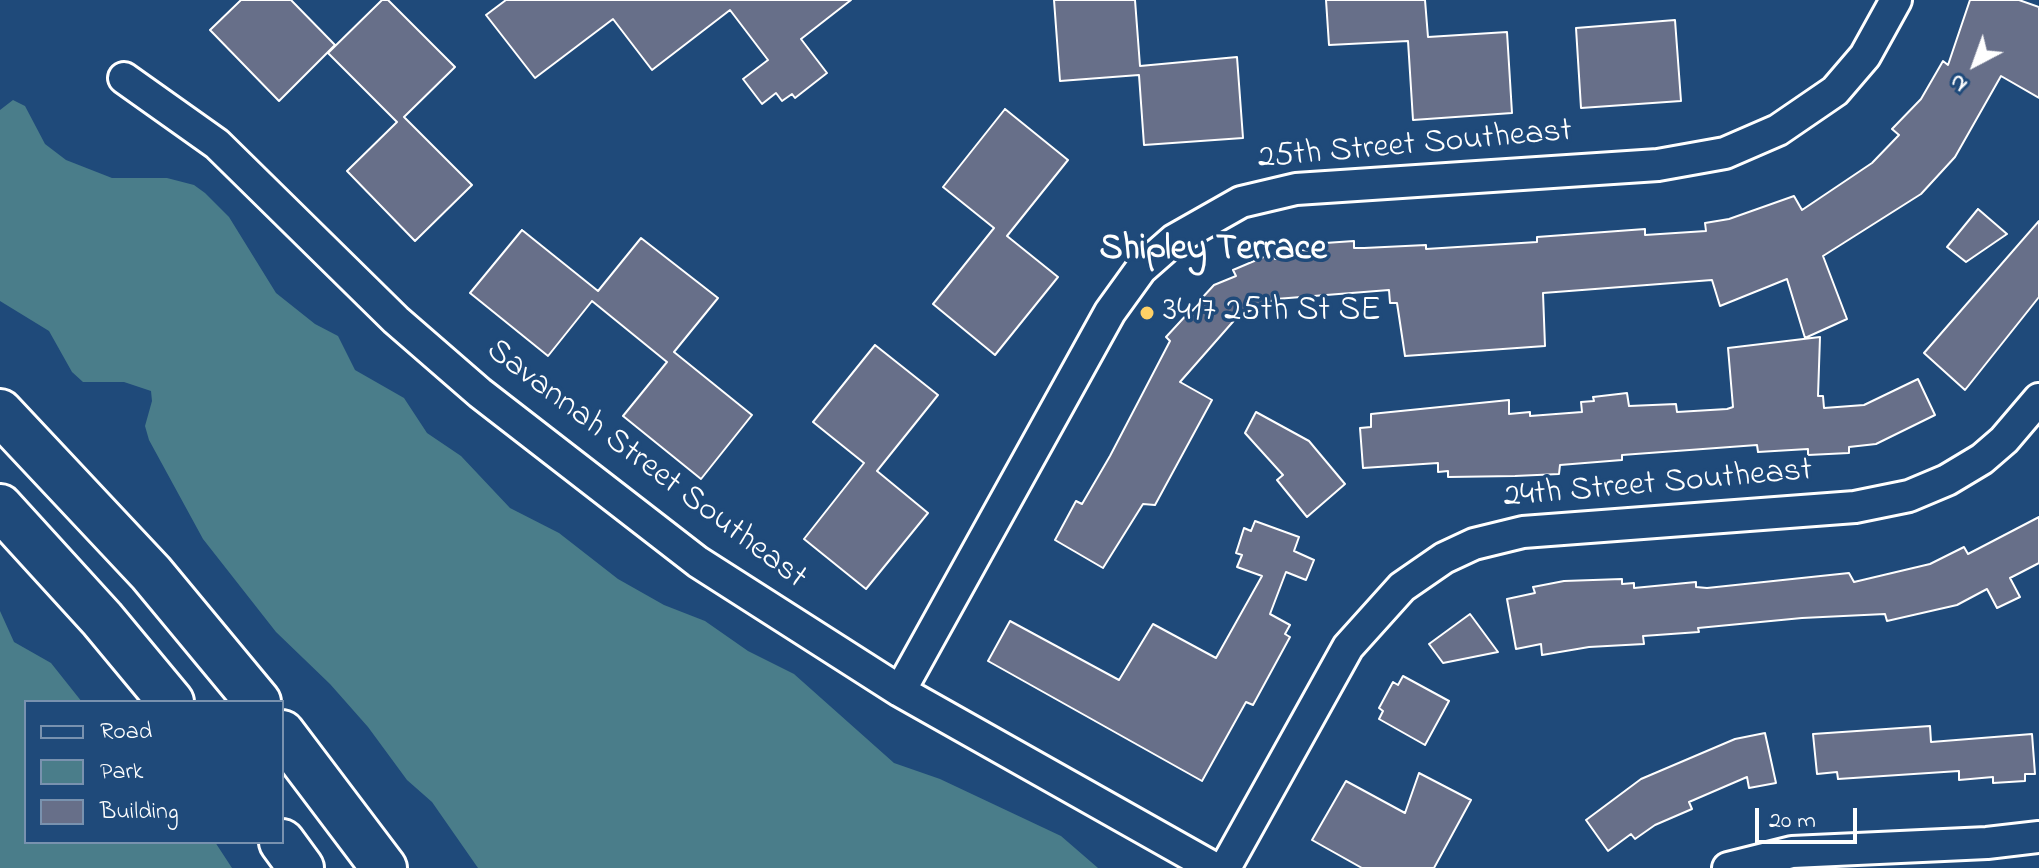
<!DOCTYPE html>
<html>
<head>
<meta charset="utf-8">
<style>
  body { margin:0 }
  #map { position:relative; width:2039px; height:868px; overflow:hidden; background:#1f4a7a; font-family:"Indie Flower",sans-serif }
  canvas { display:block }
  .legend { position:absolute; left:24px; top:700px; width:260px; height:144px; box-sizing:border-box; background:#1f4a7a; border:2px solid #7992af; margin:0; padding:10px 14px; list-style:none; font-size:24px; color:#fff }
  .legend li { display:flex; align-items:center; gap:16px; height:40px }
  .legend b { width:40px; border:2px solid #7992af }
  .north { position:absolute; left:1935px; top:24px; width:80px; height:80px; -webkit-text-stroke:6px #1f4a7a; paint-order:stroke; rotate:221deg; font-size:22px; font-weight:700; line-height:32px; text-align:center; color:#fff }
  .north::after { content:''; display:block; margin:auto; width:28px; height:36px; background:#fff; clip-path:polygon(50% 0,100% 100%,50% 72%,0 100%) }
  .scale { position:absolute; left:1755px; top:808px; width:102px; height:36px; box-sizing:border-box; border:4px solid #fff; border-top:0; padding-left:10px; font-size:24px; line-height:28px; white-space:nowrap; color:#fff; -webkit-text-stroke:6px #1f4a7a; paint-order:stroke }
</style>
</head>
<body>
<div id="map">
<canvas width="2039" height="868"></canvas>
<ul class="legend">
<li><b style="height:10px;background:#1f4a7a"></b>Road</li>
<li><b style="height:22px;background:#4a7d8a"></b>Park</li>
<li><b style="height:22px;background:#676f89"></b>Building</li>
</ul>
<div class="north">N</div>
<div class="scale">20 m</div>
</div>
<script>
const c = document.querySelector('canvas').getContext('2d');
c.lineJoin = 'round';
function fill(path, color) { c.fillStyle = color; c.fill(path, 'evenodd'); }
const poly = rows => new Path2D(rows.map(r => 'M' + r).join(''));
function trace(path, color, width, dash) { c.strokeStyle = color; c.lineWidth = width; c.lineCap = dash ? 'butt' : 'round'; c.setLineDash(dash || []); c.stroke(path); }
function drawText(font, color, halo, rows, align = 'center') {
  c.font = font + ' "Indie Flower",sans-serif'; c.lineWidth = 7; c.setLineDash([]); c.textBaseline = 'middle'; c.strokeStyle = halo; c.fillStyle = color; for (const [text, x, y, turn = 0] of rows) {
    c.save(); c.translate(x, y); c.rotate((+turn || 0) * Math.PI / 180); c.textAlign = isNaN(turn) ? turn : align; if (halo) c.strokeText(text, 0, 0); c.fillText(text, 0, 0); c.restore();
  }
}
fill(poly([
  [13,100,25,106,45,144,66,160,112,178,167,178,194,185,205,193,229,217,276,293,315,324,338,336,355,370,404,398,427,433,461,456,510,508,559,533,618,579,664,605,705,621,748,651,794,674,894,763,940,779,1061,836,1098,868,478,868,432,802,407,780,368,727,330,684,276,632,203,539,149,440,145,426,152,401,151,391,124,382,83,382,72,372,49,331,0,301,0,110],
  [0,611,14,642,51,663,82,702,26,702,26,842,215,842,232,868,0,868]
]), '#4a7d8a');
const building = poly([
  [241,0,291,0,335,45,279,101,210,30,241,0],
  [382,0,388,0,455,67,404,117,472,185,415,241,347,171,397,122,328,53,382,0],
  [506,0,851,0,801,39,827,73,795,98,792,94,782,101,776,93,762,104,743,79,768,60,730,10,652,70,613,19,535,78,486,15,506,0],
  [1054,0,1135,0,1140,66,1237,57,1243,138,1144,145,1139,75,1060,81,1054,0],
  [1326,0,1425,0,1428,37,1507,32,1512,113,1413,120,1408,41,1329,45,1326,0],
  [1970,0,2019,0,2039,7,2039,98,2001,76,1955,157,1921,194,1823,256,1847,319,1805,338,1787,279,1720,306,1712,280,1543,293,1545,346,1405,356,1397,303,1390,303,1389,290,1276,299,1238,316,1180,382,1212,400,1155,505,1143,504,1103,568,1055,540,1076,501,1082,504,1110,456,1170,341,1166,337,1214,285,1236,276,1233,270,1273,253,1275,259,1295,251,1326,249,1325,243,1354,241,1354,248,1364,248,1426,245,1426,249,1537,242,1537,237,1645,229,1645,235,1706,231,1705,223,1729,219,1794,196,1802,210,1872,163,1899,135,1892,129,1921,99,1943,61,1948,65,1970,0],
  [1675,20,1681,101,1581,108,1576,28,1675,20],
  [1005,109,1068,160,1007,236,1058,277,995,355,933,304,994,228,943,187,1005,109],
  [1978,209,2007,234,1966,262,1947,247,1978,209],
  [2039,221,2039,297,1965,390,1924,353,2039,221],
  [522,230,598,291,641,238,718,298,674,352,752,415,701,479,623,416,667,362,592,301,548,356,470,293,522,230],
  [1820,337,1818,396,1823,396,1824,408,1864,405,1918,379,1935,415,1876,444,1849,447,1849,453,1808,455,1808,449,1758,452,1757,445,1622,455,1622,460,1560,465,1559,474,1515,476,1448,477,1448,471,1438,472,1438,463,1363,468,1360,428,1371,427,1371,414,1509,400,1509,414,1530,412,1530,416,1582,412,1581,402,1594,401,1593,397,1627,393,1629,406,1676,404,1677,412,1727,409,1733,407,1728,348,1820,337],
  [875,345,938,395,877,471,928,513,866,589,804,539,864,463,813,422,875,345],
  [1256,412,1309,441,1345,484,1307,517,1277,480,1283,475,1245,433,1256,412],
  [2039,517,2039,563,2010,578,2020,597,1997,608,1987,589,1957,605,1887,621,1885,614,1802,618,1698,628,1699,632,1643,636,1644,644,1589,647,1542,655,1541,644,1516,649,1507,599,1535,593,1533,587,1564,581,1622,579,1622,584,1634,583,1634,588,1696,582,1696,587,1707,588,1849,573,1854,582,1930,564,1964,547,1968,554,2039,517],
  [1255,521,1299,537,1294,551,1314,560,1306,580,1286,572,1270,614,1290,625,1285,634,1290,637,1253,705,1246,702,1202,781,988,661,1010,621,1119,680,1153,624,1216,658,1262,576,1237,567,1242,555,1236,553,1244,528,1251,531,1255,521],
  [1470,614,1498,652,1443,663,1429,644,1470,614],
  [1403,676,1449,701,1425,745,1379,719,1383,711,1379,708,1393,682,1398,685,1403,676],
  [1930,726,1931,742,2032,734,2035,774,2025,774,2025,781,1993,783,1993,777,1959,780,1959,771,1838,779,1837,772,1817,774,1813,734,1930,726],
  [1765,733,1776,783,1749,788,1747,777,1689,802,1692,809,1655,825,1635,839,1631,834,1608,851,1586,820,1641,779,1735,739,1765,733],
  [1419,773,1471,800,1434,868,1362,868,1312,840,1346,781,1405,813,1419,773]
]);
fill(building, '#676f89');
trace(building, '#fff', 2);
const street = poly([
  [124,78,217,144,396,320,480,393,698,562,900,691,1214,868],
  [900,691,1110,312,1141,269,1174,240,1241,202,1296,189,1658,165,1725,153,1778,130,1835,91,1865,56,1896,0],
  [1225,868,1348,647,1402,587,1444,558,1474,544,1523,532,1855,507,1909,496,1947,480,1982,459,2004,440,2039,399],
  [1728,868,1792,852,1987,843,2039,837]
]);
const highway = poly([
  [0,412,151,573,258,702],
  [0,507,102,619,171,702],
  [282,733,384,868],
  [282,842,301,868]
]);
trace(street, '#fff', 36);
trace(highway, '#fff', 50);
trace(street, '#1f4a7a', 30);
trace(highway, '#1f4a7a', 44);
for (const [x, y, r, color] of [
  [1147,313,8,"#ffd166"]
]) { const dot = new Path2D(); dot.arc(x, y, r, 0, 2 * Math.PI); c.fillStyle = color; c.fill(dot); trace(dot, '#1f4a7a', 3); }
drawText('34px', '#fff', '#1f4a7a', [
  ["25th Street Southeast",1415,147,-5],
  ["Savannah Street Southeast",645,466,37],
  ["24th Street Southeast",1658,486,-5]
]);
drawText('34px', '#fff', '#1f4a7a', [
  ["3417 25th St SE",1163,313]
], 'left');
drawText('bold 36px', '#fff', '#1f4a7a', [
  ["Shipley Terrace",1213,252]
]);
</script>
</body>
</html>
